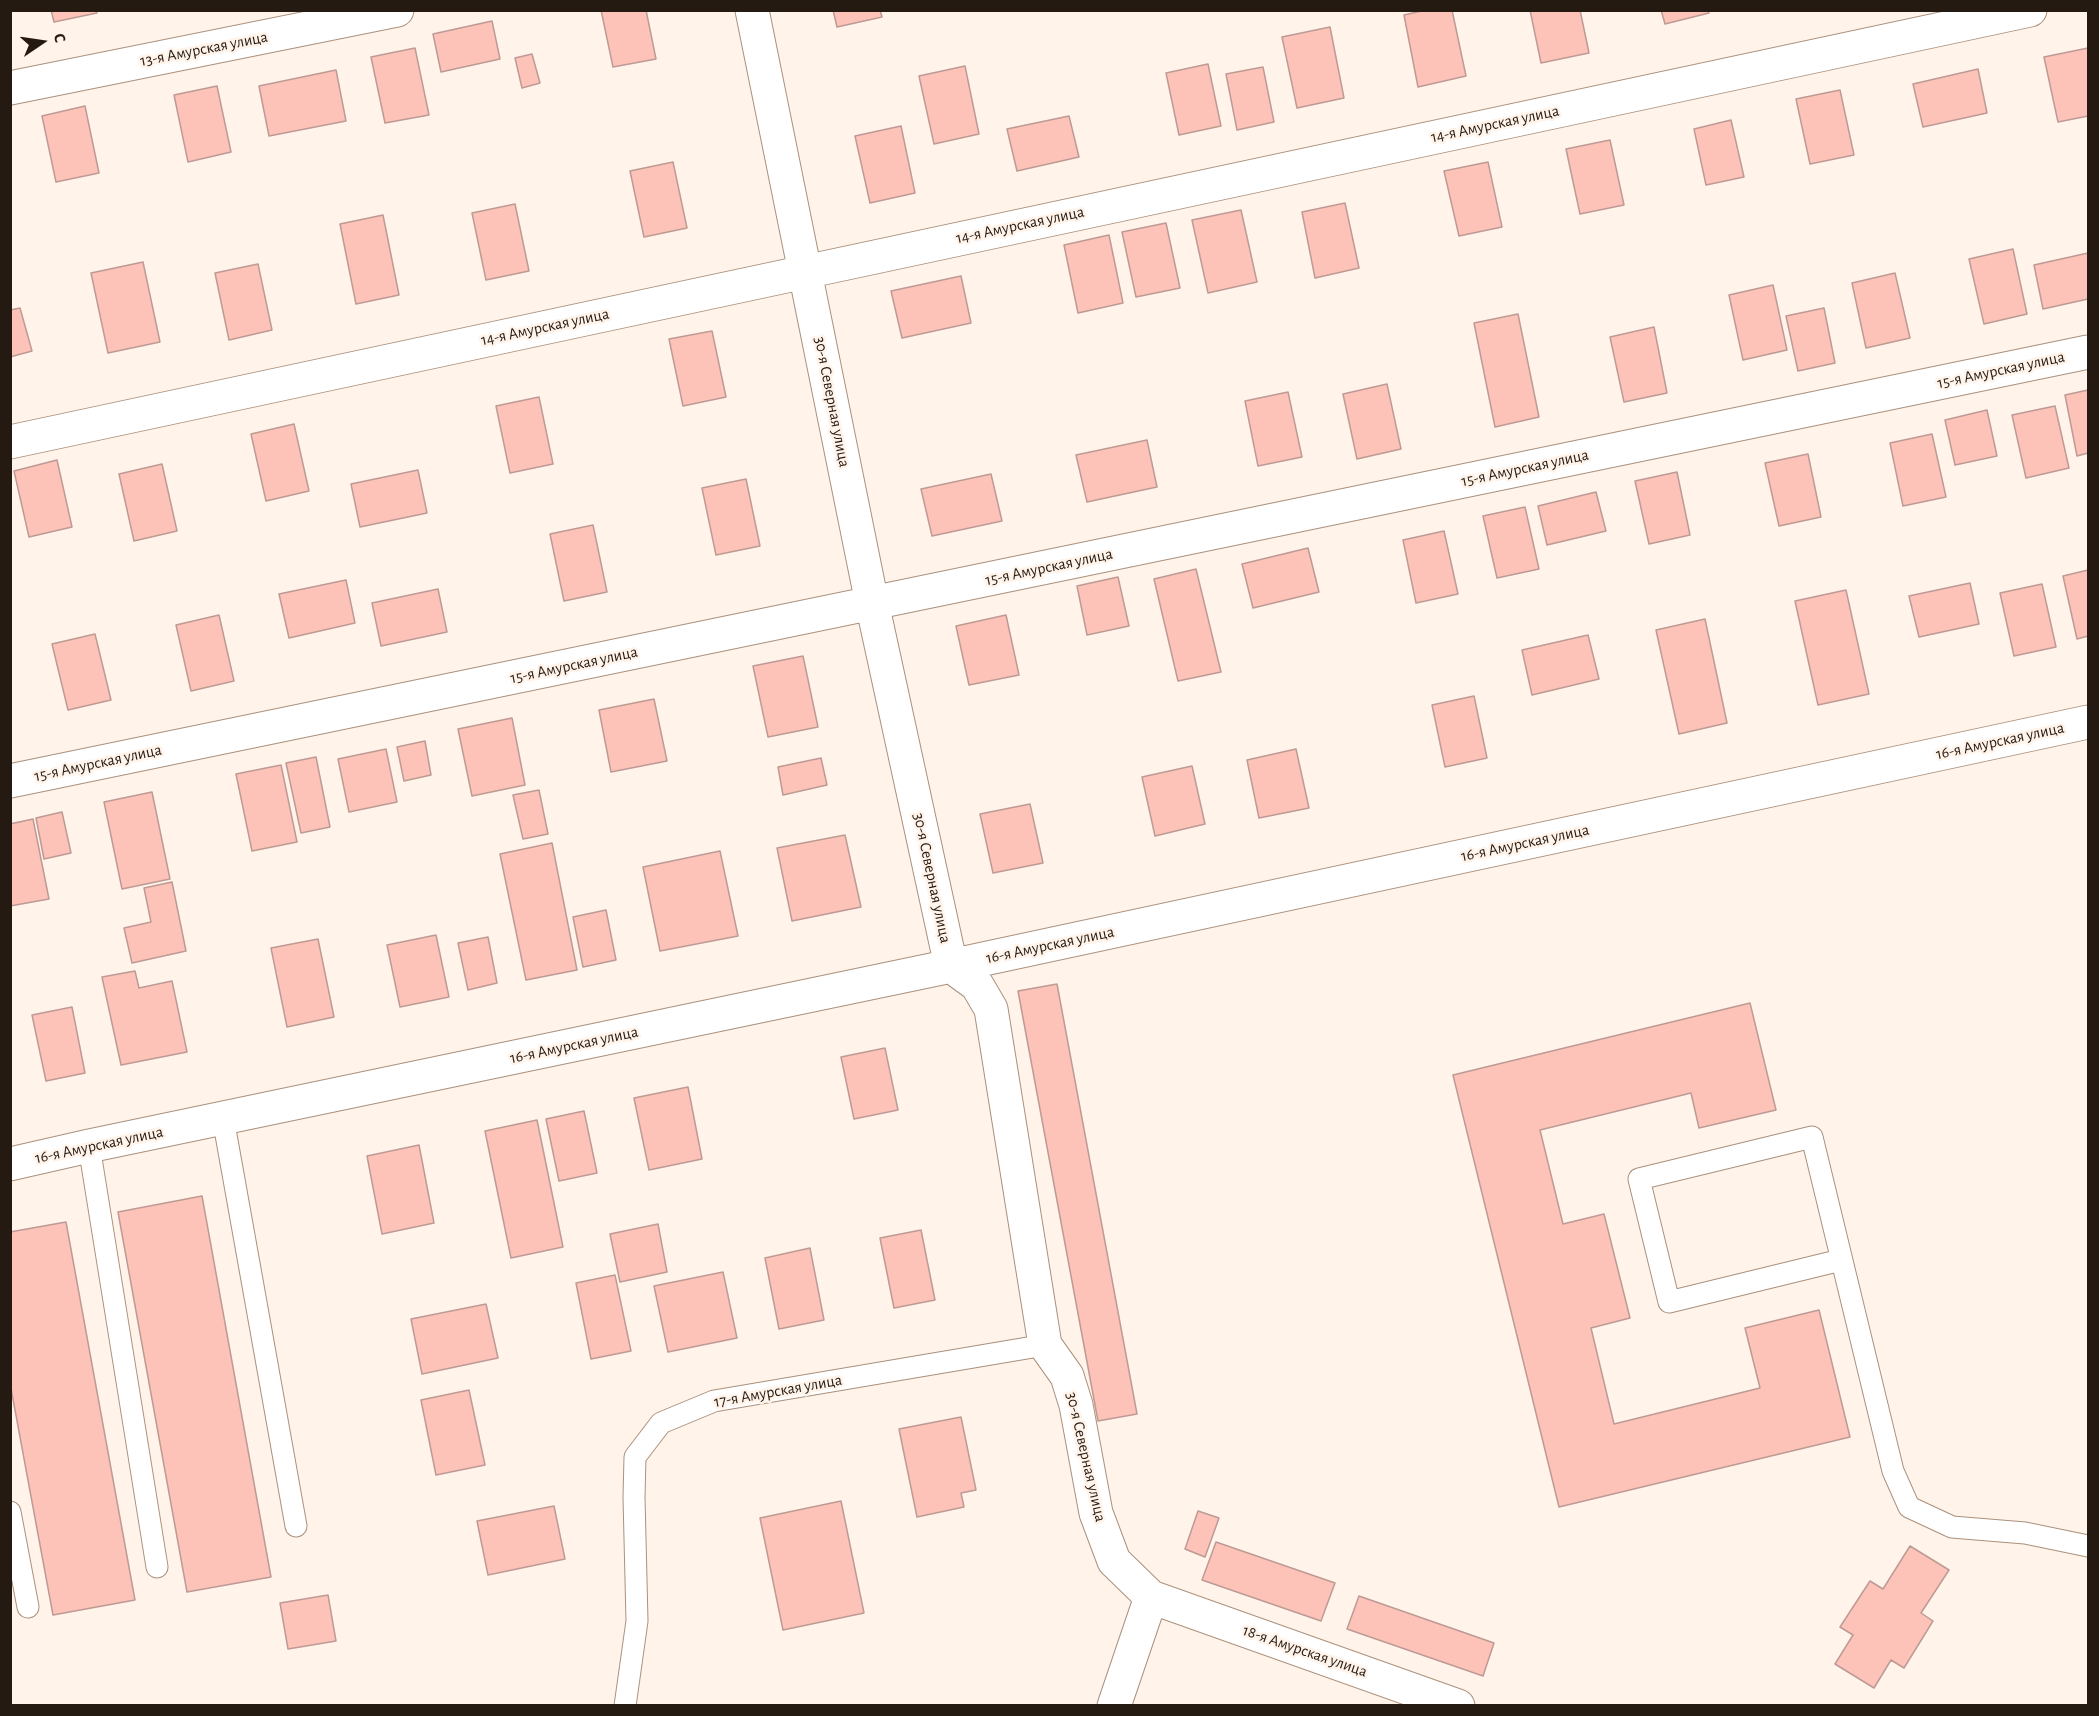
<!DOCTYPE html>
<html>
<head>
<meta charset="utf-8">
<style>
  body { margin:0 }
  #map { position:relative; width:2099px; height:1716px; overflow:hidden; background:#fff3ea; font-family:"Alegreya Sans",sans-serif }
  canvas { display:block }
  .frame { position:absolute; inset:0; border:12px solid #241a11; pointer-events:none }
  .north { position:absolute; left:12px; top:12px; width:60px; height:60px; -webkit-text-stroke:4px #fff3ea; paint-order:stroke; rotate:77deg; font-size:16px; font-weight:700; line-height:24px; text-align:center; color:#241a11 }
  .north::after { content:''; display:block; margin:auto; width:21px; height:27px; background:#241a11; clip-path:polygon(50% 0,100% 100%,50% 72%,0 100%) }
</style>
</head>
<body>
<div id="map">
<canvas width="2099" height="1716"></canvas>
<div class="frame"></div>
<div class="north">С</div>
</div>
<script>
const c = document.querySelector('canvas').getContext('2d');
c.lineJoin = 'round';
function fill(path, color) { c.fillStyle = color; c.fill(path, 'evenodd'); }
const poly = rows => new Path2D(rows.map(r => 'M' + r).join(''));
function trace(path, color, width, dash) { c.strokeStyle = color; c.lineWidth = width; c.lineCap = dash ? 'butt' : 'round'; c.setLineDash(dash || []); c.stroke(path); }
function drawText(font, color, halo, rows, align = 'center') {
  c.font = font + ' "Alegreya Sans",sans-serif'; c.lineWidth = 5; c.setLineDash([]); c.textBaseline = 'middle'; c.strokeStyle = halo; c.fillStyle = color; for (const [text, x, y, turn = 0] of rows) {
    c.save(); c.translate(x, y); c.rotate((+turn || 0) * Math.PI / 180); c.textAlign = isNaN(turn) ? turn : align; if (halo) c.strokeText(text, 0, 0); c.fillText(text, 0, 0); c.restore();
  }
}
const building = poly([
  [51,10,97,10,97,13,54,22,51,10],
  [601,10,646,10,656,59,613,67,601,10],
  [833,10,880,10,882,17,837,27,833,10],
  [1426,10,1452,10,1466,76,1418,87,1404,15,1426,10],
  [1530,10,1580,10,1589,53,1541,63,1530,10],
  [1661,10,1708,10,1709,13,1665,24,1661,10],
  [492,21,500,59,441,72,433,34,492,21],
  [1330,27,1344,98,1297,108,1282,37,1330,27],
  [415,48,429,115,385,123,371,57,415,48],
  [2088,48,2088,116,2058,122,2044,57,2088,48],
  [532,54,540,83,522,88,515,58,532,54],
  [1208,64,1221,126,1179,135,1166,73,1208,64],
  [965,66,979,134,934,144,919,76,965,66],
  [1263,67,1274,122,1237,130,1226,74,1263,67],
  [1978,69,1987,113,1923,127,1913,84,1978,69],
  [336,70,346,121,269,136,259,86,336,70],
  [217,86,231,152,188,162,174,95,217,86],
  [1840,90,1854,155,1810,164,1796,99,1840,90],
  [85,106,99,173,56,182,42,116,85,106],
  [1069,116,1079,157,1017,171,1007,129,1069,116],
  [1731,120,1744,177,1706,185,1694,129,1731,120],
  [901,126,915,193,870,203,855,136,901,126],
  [1610,140,1624,205,1580,214,1566,149,1610,140],
  [673,162,687,228,644,237,630,171,673,162],
  [1488,162,1502,227,1459,236,1444,171,1488,162],
  [1345,203,1359,268,1315,278,1302,212,1345,203],
  [515,204,529,271,486,280,472,213,515,204],
  [1241,210,1257,282,1208,293,1192,220,1241,210],
  [383,215,399,295,356,304,340,224,383,215],
  [1166,223,1180,288,1136,297,1122,232,1166,223],
  [1109,235,1123,303,1078,313,1064,245,1109,235],
  [2013,249,2027,314,1984,324,1969,259,2013,249],
  [2088,253,2088,299,2043,309,2034,265,2088,253],
  [143,262,160,342,108,353,91,273,143,262],
  [258,264,272,330,229,340,215,273,258,264],
  [1895,273,1910,338,1866,348,1852,283,1895,273],
  [961,276,971,323,902,338,891,291,961,276],
  [1773,285,1787,350,1743,360,1729,295,1773,285],
  [20,308,32,351,10,357,10,310,20,308],
  [1824,308,1835,363,1798,371,1786,316,1824,308],
  [1518,314,1539,417,1495,427,1474,323,1518,314],
  [1654,327,1667,393,1624,402,1610,337,1654,327],
  [712,331,726,397,683,406,669,339,712,331],
  [1387,384,1401,449,1357,459,1343,394,1387,384],
  [2088,390,2088,453,2077,456,2065,395,2088,390],
  [1288,392,1302,457,1258,466,1245,401,1288,392],
  [539,397,553,464,510,473,496,406,539,397],
  [2055,406,2069,468,2026,478,2012,415,2055,406],
  [1987,410,1997,456,1955,465,1945,420,1987,410],
  [294,424,309,491,266,501,251,434,294,424],
  [1932,434,1946,497,1903,506,1890,443,1932,434],
  [1147,440,1157,487,1087,502,1076,455,1147,440],
  [1808,454,1821,517,1779,526,1765,463,1808,454],
  [57,460,72,527,29,537,14,471,57,460],
  [162,464,177,531,134,541,119,474,162,464],
  [418,470,427,513,360,527,351,484,418,470],
  [1677,472,1690,535,1649,544,1635,481,1677,472],
  [991,474,1002,521,932,536,921,489,991,474],
  [746,479,760,546,716,555,702,488,746,479],
  [1596,492,1606,531,1547,545,1538,506,1596,492],
  [1525,507,1539,569,1497,578,1483,516,1525,507],
  [593,525,607,592,564,601,550,534,593,525],
  [1444,531,1458,594,1416,603,1403,540,1444,531],
  [1308,548,1319,592,1253,608,1242,564,1308,548],
  [1196,569,1221,672,1178,681,1154,579,1196,569],
  [2088,570,2088,636,2077,639,2063,576,2088,570],
  [1118,577,1129,626,1087,635,1077,586,1118,577],
  [346,580,355,623,289,638,279,594,346,580],
  [1970,583,1979,624,1919,637,1909,596,1970,583],
  [2042,584,2056,647,2014,656,2000,593,2042,584],
  [438,589,447,632,381,646,372,603,438,589],
  [1846,590,1869,694,1818,705,1795,601,1846,590],
  [219,615,234,681,191,691,176,625,219,615],
  [1006,615,1019,675,969,685,956,626,1006,615],
  [1705,619,1727,723,1679,734,1656,630,1705,619],
  [95,634,111,700,68,710,52,644,95,634],
  [1588,635,1599,679,1532,695,1522,650,1588,635],
  [803,656,818,727,768,737,753,666,803,656],
  [1474,696,1487,758,1445,767,1432,705,1474,696],
  [654,699,667,761,611,772,599,710,654,699],
  [512,718,525,785,472,796,458,729,512,718],
  [425,741,431,775,404,781,397,747,425,741],
  [386,749,397,802,349,812,338,759,386,749],
  [1296,749,1309,808,1259,818,1247,760,1296,749],
  [316,757,330,827,301,833,286,763,316,757],
  [821,758,827,785,783,795,778,767,821,758],
  [281,765,297,842,252,851,236,774,281,765],
  [1192,766,1205,824,1155,836,1142,777,1192,766],
  [539,790,548,834,523,839,513,795,539,790],
  [152,792,170,879,122,889,104,802,152,792],
  [1030,804,1043,863,993,873,980,814,1030,804],
  [62,812,71,853,44,859,36,818,62,812],
  [33,819,49,899,10,906,10,824,33,819],
  [845,835,861,907,792,921,777,848,845,835],
  [552,843,577,970,526,980,500,854,552,843],
  [720,851,738,936,660,951,643,867,720,851],
  [172,882,186,951,132,963,124,928,151,922,144,888,172,882],
  [606,910,616,960,583,967,573,917,606,910],
  [436,935,449,997,400,1007,387,945,436,935],
  [488,937,497,983,468,990,458,943,488,937],
  [318,939,334,1017,287,1027,271,948,318,939],
  [135,971,139,988,172,981,187,1052,121,1065,102,977,135,971],
  [1057,984,1137,1414,1098,1421,1018,991,1057,984],
  [1750,1003,1776,1110,1699,1128,1691,1093,1540,1130,1563,1224,1604,1214,1630,1318,1591,1328,1614,1424,1760,1388,1745,1328,1819,1310,1850,1437,1559,1507,1453,1075,1750,1003],
  [72,1007,85,1073,46,1081,32,1015,72,1007],
  [885,1048,898,1110,854,1119,841,1057,885,1048],
  [688,1087,702,1159,649,1170,634,1098,688,1087],
  [584,1111,597,1173,559,1181,546,1119,584,1111],
  [537,1120,563,1247,511,1258,485,1131,537,1120],
  [419,1145,434,1223,382,1234,367,1156,419,1145],
  [202,1196,271,1577,187,1592,118,1212,202,1196],
  [66,1222,135,1600,53,1615,10,1383,10,1232,66,1222],
  [658,1224,667,1272,620,1282,610,1234,658,1224],
  [921,1230,935,1300,894,1308,880,1238,921,1230],
  [810,1248,824,1320,779,1329,765,1258,810,1248],
  [723,1272,737,1338,668,1352,654,1286,723,1272],
  [615,1275,631,1351,591,1359,576,1283,615,1275],
  [486,1304,498,1358,422,1374,411,1319,486,1304],
  [469,1390,485,1465,436,1475,421,1400,469,1390],
  [961,1417,976,1490,961,1493,964,1507,917,1517,899,1429,961,1417],
  [841,1501,864,1613,783,1630,760,1518,841,1501],
  [554,1506,565,1559,488,1575,477,1521,554,1506],
  [1198,1511,1219,1518,1205,1557,1185,1549,1198,1511],
  [1216,1542,1335,1583,1321,1621,1202,1580,1216,1542],
  [1910,1546,1949,1570,1921,1613,1933,1621,1904,1668,1891,1660,1874,1688,1835,1664,1853,1635,1840,1627,1870,1581,1883,1589,1910,1546],
  [328,1595,336,1641,288,1649,280,1603,328,1595],
  [1359,1596,1494,1643,1483,1676,1347,1629,1359,1596]
]);
fill(building, '#fdc3b8');
trace(building, '#be9a94', 1.5);
const lane = poly([
  [223,1118,296,1526],
  [89,1146,157,1567],
  [1841,1260,1669,1302,1639,1179,1812,1137,1893,1471,1909,1507,1952,1527,2025,1533,2088,1546],
  [10,1512,28,1607],
  [625,1706,637,1621,634,1497,635,1457,661,1423,714,1401,1045,1345]
]);
const street = poly([
  [752,10,872,603,951,966,977,985,991,1009,1045,1345,1067,1376,1076,1405,1096,1513,1114,1561,1151,1597,1114,1706],
  [10,88,397,10],
  [10,442,2030,10],
  [10,781,2088,352],
  [10,1164,89,1146,951,966,2088,722],
  [1151,1597,1458,1706]
]);
trace(lane, '#ab917c', 23);
trace(street, '#ab917c', 35);
trace(lane, '#fff', 21);
trace(street, '#fff', 33);
drawText('16px', '#241a11', '#fff3ea', [
  ["13-я Амурская улица",204,49,-11],
  ["14-я Амурская улица",1495,124,-12],
  ["14-я Амурская улица",1020,225,-12],
  ["14-я Амурская улица",545,327,-12],
  ["15-я Амурская улица",2001,370,-12],
  ["30-я Северная улица",832,402,79],
  ["15-я Амурская улица",1525,468,-12],
  ["15-я Амурская улица",1049,567,-12],
  ["15-я Амурская улица",574,665,-12],
  ["16-я Амурская улица",2000,741,-12],
  ["15-я Амурская улица",98,763,-12],
  ["16-я Амурская улица",1525,843,-12],
  ["30-я Северная улица",932,878,78],
  ["16-я Амурская улица",1050,945,-12],
  ["16-я Амурская улица",574,1045,-12],
  ["16-я Амурская улица",99,1145,-12],
  ["17-я Амурская улица",778,1391,-10],
  ["30-я Северная улица",1086,1457,77],
  ["18-я Амурская улица",1305,1651,19]
]);
</script>
</body>
</html>
